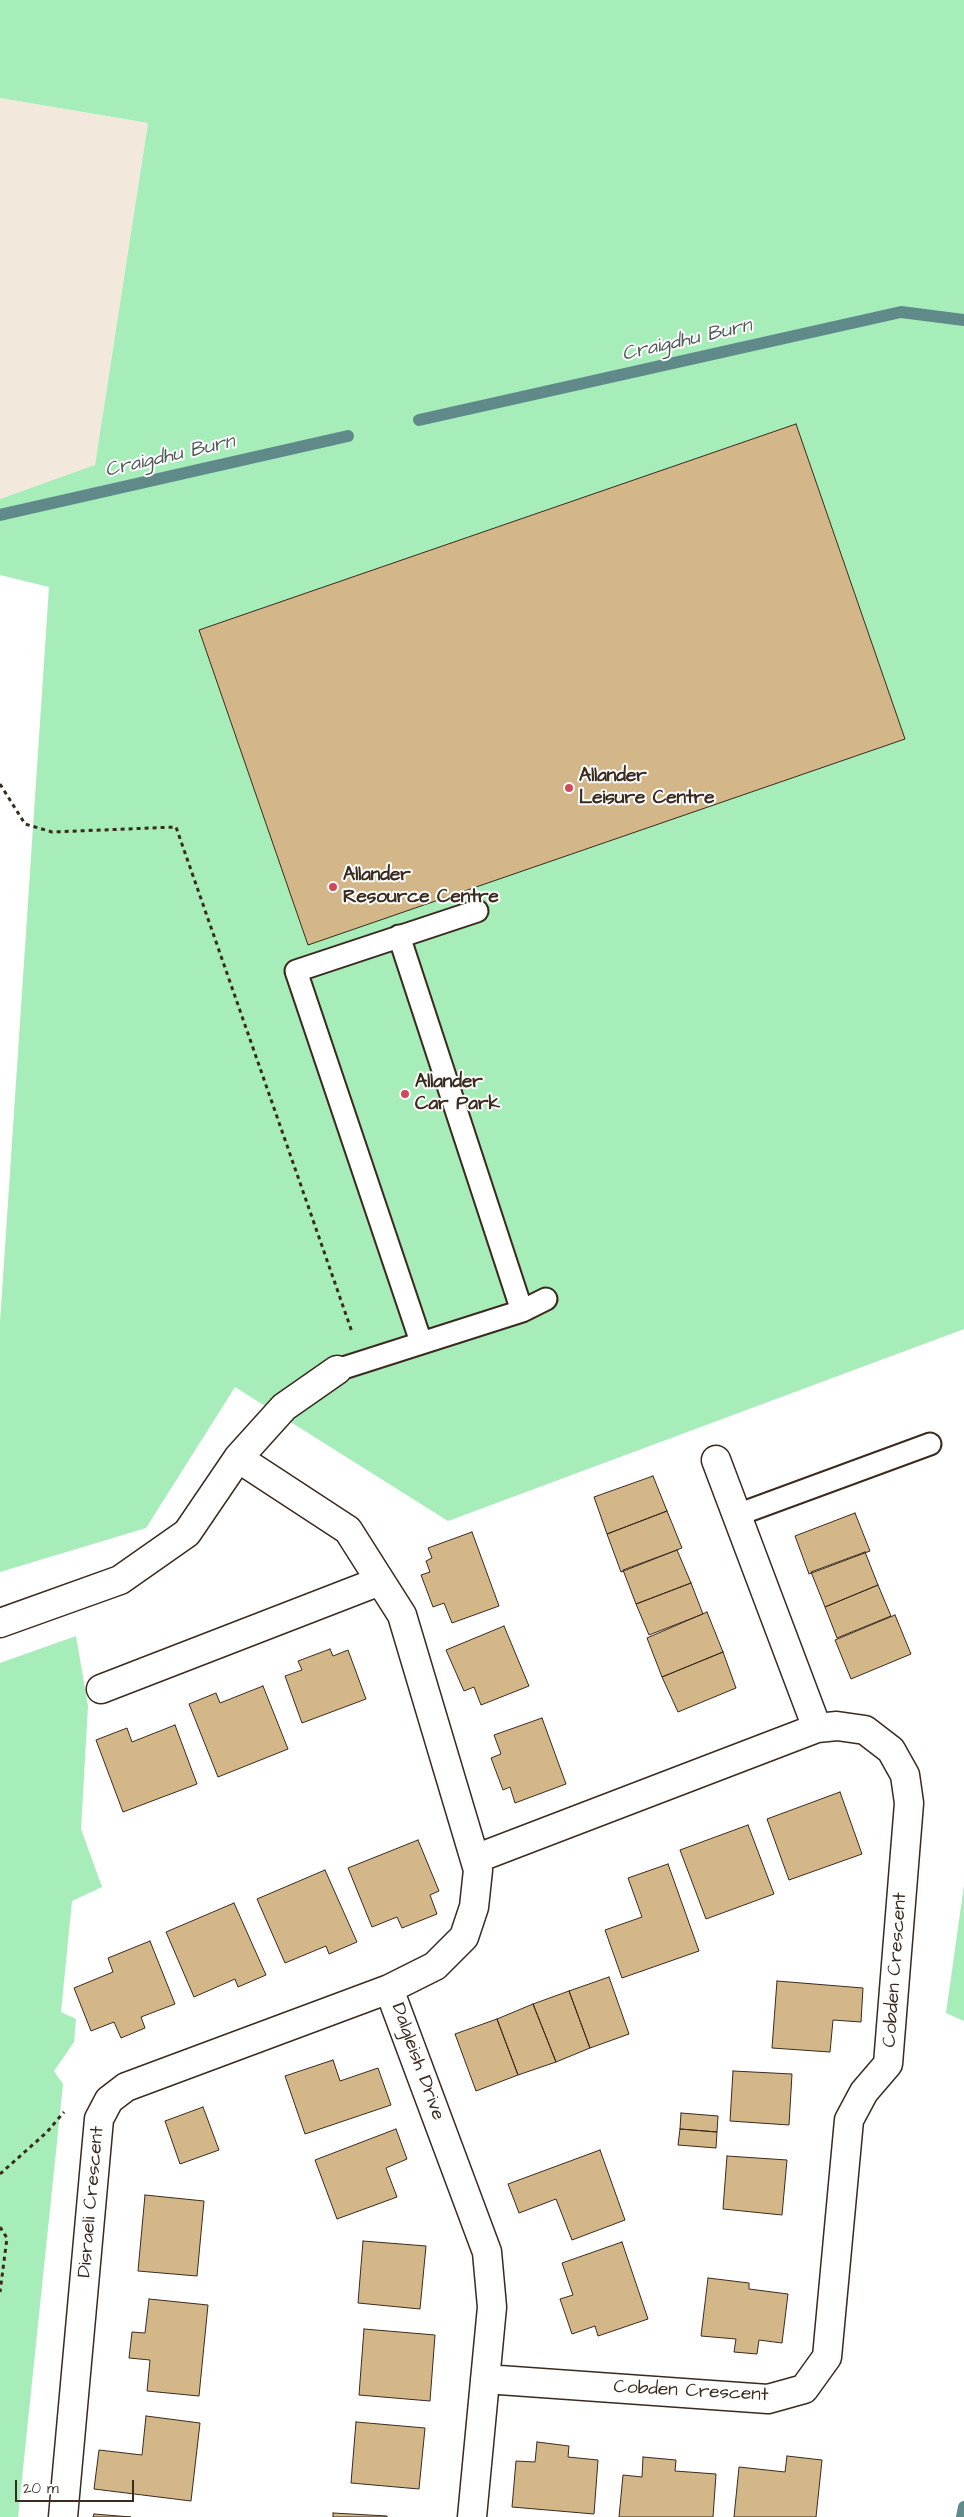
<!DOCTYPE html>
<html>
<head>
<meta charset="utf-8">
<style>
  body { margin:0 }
  #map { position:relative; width:964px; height:2517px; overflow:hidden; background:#fff; font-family:"Architects Daughter",sans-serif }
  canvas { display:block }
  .scale { position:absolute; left:15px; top:2480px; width:119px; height:22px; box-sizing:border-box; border:2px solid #3b2a1e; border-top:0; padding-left:6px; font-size:15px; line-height:18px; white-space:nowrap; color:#3b2a1e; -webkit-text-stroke:4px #fff; paint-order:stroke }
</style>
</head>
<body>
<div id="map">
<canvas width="964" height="2517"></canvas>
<div class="scale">20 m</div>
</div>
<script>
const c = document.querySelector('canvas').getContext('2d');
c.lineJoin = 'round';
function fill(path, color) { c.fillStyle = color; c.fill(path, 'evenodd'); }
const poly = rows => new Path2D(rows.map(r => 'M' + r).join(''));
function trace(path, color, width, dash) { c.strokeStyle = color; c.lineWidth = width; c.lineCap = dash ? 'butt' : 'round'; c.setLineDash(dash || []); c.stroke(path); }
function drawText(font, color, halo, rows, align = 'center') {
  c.font = font + ' "Architects Daughter",sans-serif'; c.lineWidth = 4; c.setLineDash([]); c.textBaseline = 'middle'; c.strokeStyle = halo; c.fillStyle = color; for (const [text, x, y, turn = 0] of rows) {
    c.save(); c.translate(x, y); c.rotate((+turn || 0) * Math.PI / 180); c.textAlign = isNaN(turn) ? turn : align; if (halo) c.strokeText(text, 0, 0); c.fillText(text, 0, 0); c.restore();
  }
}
fill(poly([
  [0,98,148,123,95,466,0,499]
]), '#f2e9dc');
fill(poly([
  [0,0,964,0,964,1329,448,1521,235,1387,146,1528,0,1572,0,1322,49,587,0,575,0,499,95,465,148,123,0,98],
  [76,1636,88,1706,81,1829,102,1887,72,1901,61,2012,76,2019,74,2042,54,2071,63,2084,18,2517,0,2517,0,1663],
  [964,1885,964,2021,946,2013]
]), '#a6edb9');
trace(poly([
  [419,420,901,312,964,320],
  [0,515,348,436],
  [962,2517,964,2507]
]), '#608a8a', 12);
const building = poly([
  [796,424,905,739,308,945,199,630,796,424],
  [653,1476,667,1511,607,1534,594,1497,653,1476],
  [667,1511,682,1548,621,1572,607,1534,667,1511],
  [855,1513,870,1551,809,1574,795,1536,855,1513],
  [472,1532,499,1606,452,1623,444,1603,433,1607,421,1575,430,1572,426,1561,432,1558,428,1548,472,1532],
  [677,1550,691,1583,636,1604,623,1570,677,1550],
  [865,1552,878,1585,825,1607,811,1572,865,1552],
  [691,1583,703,1614,649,1635,636,1604,691,1583],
  [878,1585,891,1616,837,1638,825,1607,878,1585],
  [707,1612,723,1652,662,1677,647,1638,707,1612],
  [895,1615,911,1654,851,1679,835,1640,895,1615],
  [504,1626,529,1686,481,1705,474,1687,464,1691,446,1650,504,1626],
  [330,1649,333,1656,348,1650,366,1699,302,1723,285,1676,302,1670,298,1661,330,1649],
  [723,1652,736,1688,678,1712,662,1677,723,1652],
  [263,1686,288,1749,218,1777,189,1704,216,1693,220,1703,263,1686],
  [542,1718,566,1784,515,1803,510,1787,503,1790,491,1758,501,1754,494,1735,542,1718],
  [175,1725,197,1784,123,1812,96,1740,127,1728,132,1742,175,1725],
  [840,1792,862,1854,789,1880,767,1819,840,1792],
  [748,1825,774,1894,706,1919,680,1850,748,1825],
  [418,1840,439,1891,430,1895,437,1914,402,1928,397,1917,372,1927,348,1868,418,1840],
  [668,1864,699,1951,622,1978,605,1930,642,1917,628,1878,668,1864],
  [325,1870,357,1942,329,1954,326,1946,285,1963,257,1899,325,1870],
  [234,1903,266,1975,238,1987,235,1979,194,1997,166,1932,234,1903],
  [150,1941,175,2004,141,2017,145,2028,121,2038,114,2022,91,2031,74,1988,113,1972,108,1958,150,1941],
  [609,1977,629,2034,590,2048,569,1991,609,1977],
  [777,1981,863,1988,861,2022,833,2020,830,2052,772,2048,777,1981],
  [569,1991,590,2048,556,2062,533,2004,569,1991],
  [533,2004,556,2062,518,2075,497,2019,533,2004],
  [497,2019,518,2075,476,2091,455,2034,497,2019],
  [333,2060,340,2081,378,2068,391,2105,305,2134,285,2076,333,2060],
  [733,2071,792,2074,789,2125,730,2121,733,2071],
  [203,2107,219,2150,180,2164,165,2121,203,2107],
  [681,2113,718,2116,717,2132,680,2129,681,2113],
  [396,2129,407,2159,386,2168,397,2197,337,2219,315,2160,396,2129],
  [680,2129,717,2132,716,2148,678,2145,680,2129],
  [600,2150,625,2220,572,2240,556,2199,519,2213,508,2184,600,2150],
  [727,2156,787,2160,782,2215,723,2209,727,2156],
  [145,2195,204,2201,197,2276,138,2271,145,2195],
  [363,2241,426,2246,420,2309,358,2303,363,2241],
  [622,2242,648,2319,598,2336,595,2326,572,2334,560,2299,573,2295,562,2263,622,2242],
  [708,2278,749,2283,749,2289,788,2294,782,2343,759,2340,757,2354,734,2352,736,2339,701,2336,708,2278],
  [149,2299,208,2305,199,2396,147,2391,150,2360,129,2358,132,2332,145,2333,149,2299],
  [364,2329,435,2335,430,2401,359,2395,364,2329],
  [146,2416,200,2423,191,2501,94,2489,99,2450,142,2455,146,2416],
  [356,2422,425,2428,419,2489,351,2483,356,2422],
  [537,2442,569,2446,568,2457,598,2460,594,2514,512,2507,516,2461,535,2462,537,2442],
  [787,2456,822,2460,816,2517,734,2517,739,2467,785,2472,787,2456],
  [643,2457,676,2460,675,2471,716,2474,713,2517,619,2517,623,2475,642,2477,643,2457],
  [333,2513,387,2516,387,2517,333,2517,333,2513],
  [94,2514,131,2517,93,2517,94,2514]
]);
fill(building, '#d4b789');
trace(building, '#3b2a1e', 1);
const lane = poly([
  [399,936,522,1311],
  [421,1342,296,971,477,911],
  [337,1370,522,1311,546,1299],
  [737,1515,930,1444]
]);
const street = poly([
  [238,1458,348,1530,402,1615,478,1870,474,1907,464,1937,435,1966,389,1989,487,2252,492,2307,472,2517],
  [716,1460,817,1728],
  [0,1623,120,1580,187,1533,238,1458,284,1407,337,1370],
  [101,1689,380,1581],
  [475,1859,817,1728,837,1726,865,1730,891,1750,905,1775,909,1803,888,2064,864,2092,849,2120,827,2357,804,2389,768,2399,485,2379],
  [63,2517,99,2119,109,2100,126,2087,389,1989]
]);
trace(lane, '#3b2a1e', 25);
trace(street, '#3b2a1e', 31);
trace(poly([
  [0,784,25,824,52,832,176,827,352,1332],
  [0,2174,47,2132,64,2112],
  [0,2227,7,2238,0,2292]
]), '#3b2a1e', 3, [4, 4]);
trace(lane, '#fff', 21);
trace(street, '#fff', 28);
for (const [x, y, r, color] of [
  [569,788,5,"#d1495b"],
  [333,887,5,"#d1495b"],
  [405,1094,5,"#d1495b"]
]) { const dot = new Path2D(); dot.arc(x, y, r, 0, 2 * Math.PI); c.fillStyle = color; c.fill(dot); trace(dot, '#fff', 2); }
drawText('bold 19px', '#3b2a1e', '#fff', [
  ["Allander",579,777],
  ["Leisure Centre",579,799],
  ["Allander",343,876],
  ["Resource Centre",343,898],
  ["Allander",415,1083],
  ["Car Park",415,1105]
], 'left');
drawText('19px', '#3b2a1e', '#fff', [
  ["Cobden Crescent",896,1970,-86],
  ["Dalgleish Drive",417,2062,70],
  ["Disraeli Crescent",92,2202,-85],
  ["Cobden Crescent",691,2392,3]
]);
drawText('italic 20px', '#4e5a54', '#fff', [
  ["Craigdhu Burn",687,341,-13],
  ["Craigdhu Burn",170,457,-13]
]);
</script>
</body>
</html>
